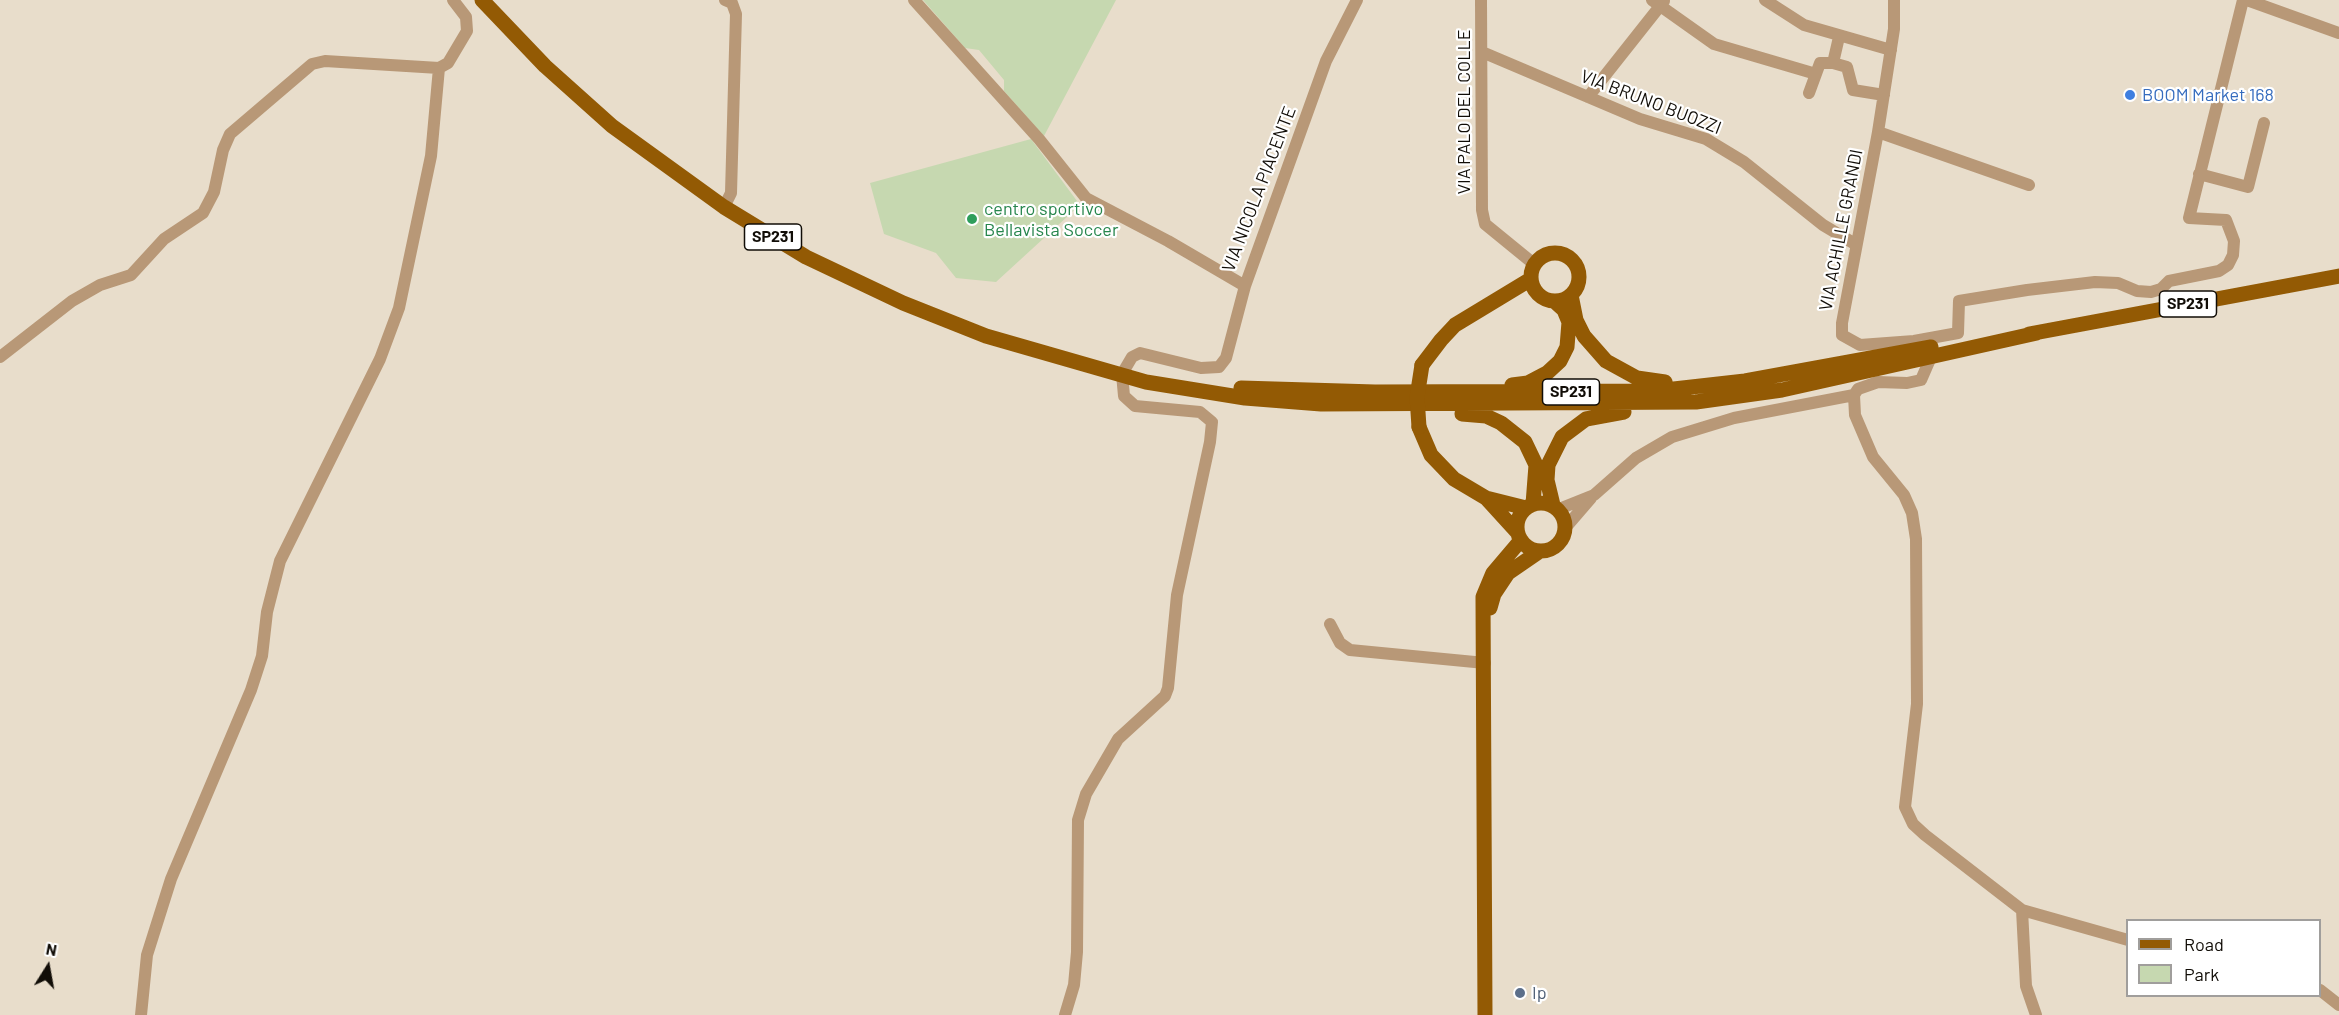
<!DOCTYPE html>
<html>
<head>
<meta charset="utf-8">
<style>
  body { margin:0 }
  #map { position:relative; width:2339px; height:1015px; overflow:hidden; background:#e8ddcb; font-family:Barlow,sans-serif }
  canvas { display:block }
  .legend { position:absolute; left:2126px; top:919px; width:195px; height:78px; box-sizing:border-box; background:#fff; border:2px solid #a09e9c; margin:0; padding:8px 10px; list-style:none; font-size:18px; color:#110d07 }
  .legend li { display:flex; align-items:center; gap:12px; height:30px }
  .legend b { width:30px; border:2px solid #a09e9c }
  .north { position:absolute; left:18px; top:937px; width:60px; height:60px; -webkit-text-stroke:4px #fff; paint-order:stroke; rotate:11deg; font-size:16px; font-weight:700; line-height:24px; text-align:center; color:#110d07 }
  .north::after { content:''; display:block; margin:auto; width:21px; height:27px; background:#110d07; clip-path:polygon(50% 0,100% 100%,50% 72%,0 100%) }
</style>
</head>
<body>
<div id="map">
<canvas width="2339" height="1015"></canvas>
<ul class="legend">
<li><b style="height:8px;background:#935a04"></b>Road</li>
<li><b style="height:16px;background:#c6d8b0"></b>Park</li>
</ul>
<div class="north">N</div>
</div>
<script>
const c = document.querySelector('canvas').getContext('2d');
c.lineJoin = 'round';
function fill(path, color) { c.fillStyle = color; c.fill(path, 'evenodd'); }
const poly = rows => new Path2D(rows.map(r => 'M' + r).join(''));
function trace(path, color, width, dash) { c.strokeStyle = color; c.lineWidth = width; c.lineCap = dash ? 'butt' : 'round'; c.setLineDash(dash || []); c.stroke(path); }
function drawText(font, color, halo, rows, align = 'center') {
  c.font = font + ' Barlow,sans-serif'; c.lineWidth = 4.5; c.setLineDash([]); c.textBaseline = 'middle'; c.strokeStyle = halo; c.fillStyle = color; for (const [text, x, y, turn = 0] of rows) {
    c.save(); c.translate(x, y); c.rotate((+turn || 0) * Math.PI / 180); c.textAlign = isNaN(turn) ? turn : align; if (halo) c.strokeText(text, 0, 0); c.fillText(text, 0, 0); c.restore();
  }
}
fill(poly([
  [923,0,1116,0,1044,136,1004,91,1004,80,979,50,965,48],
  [1031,139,1080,205,996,282,956,278,936,253,884,234,870,183]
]), '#c6d8b0');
trace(poly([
  [914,0,1039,139,1086,198,1168,241,1245,286,1326,61,1357,0],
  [1481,0,1482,210,1485,224,1534,264],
  [1652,0,1714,44,1816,74],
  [1765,0,1804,25,1891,50],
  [1894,0,1894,29,1878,132,1842,323,1842,335,1860,345,1914,341,1958,333,1959,301,2027,290,2095,282,2118,283,2137,291,2151,292,2161,289,2169,281,2219,271,2228,265,2233,255,2234,241,2226,220,2189,218,2243,0],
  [2247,0,2339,33],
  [1482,52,1640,119,1706,139,1744,162,1823,225,1855,244],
  [1833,63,1847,67,1853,90,1884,95],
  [1809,93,1820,63,1833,63,1839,37],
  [1588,97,1664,1],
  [1878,132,2029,185],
  [2199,174,2248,187,2264,123],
  [724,207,731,193,736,14,732,3,725,0],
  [0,357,72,301,100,285,131,275,164,239,203,213,214,192,223,150,230,134,312,64,325,61,439,68],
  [1931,357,1921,380,1907,383,1878,382,1858,389,1854,395,1855,415,1873,457,1904,495,1912,513,1916,539,1917,704,1905,807,1913,824,1925,835,2022,910,2026,986,2036,1015],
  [1559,509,1594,495,1636,458,1672,437,1734,418,1854,395],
  [1566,527,1591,498],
  [1330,624,1340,643,1350,650,1485,663],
  [2022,910,2128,940],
  [2320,990,2339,1005],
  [141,1015,147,955,171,879,251,690,262,656,267,612,280,561,380,359,399,308,431,156,439,68,448,63,467,31,466,17,453,0],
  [1065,1015,1074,985,1077,952,1078,820,1086,794,1118,739,1165,696,1168,688,1177,595,1210,442,1212,422,1200,412,1135,406,1124,396,1122,374,1132,357,1140,353,1201,368,1219,367,1226,358,1245,286]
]), '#b89877', 12);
trace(poly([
  [482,0,545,66,612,126,724,207,806,257,903,303,986,336,1146,382,1245,398,1321,404,1696,402,1782,390,2037,333],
  '1531 277a24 24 0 1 1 48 0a24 24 0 1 1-48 0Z',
  [1571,295,1576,320,1584,336,1606,361,1637,378,1665,382],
  [2029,334,2339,276],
  [1422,365,1441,340,1455,325,1531,279],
  [1512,385,1528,383,1547,373,1560,361,1567,347,1569,322,1564,310,1554,301],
  [1241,388,1375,392,1656,391,1745,381,1931,347],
  [1462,414,1486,416,1501,423,1525,442,1536,465,1533,504],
  [1419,427,1431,455,1454,479,1486,498,1526,508],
  [1486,498,1517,532],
  '1517 527a24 24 0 1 1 48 0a24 24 0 1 1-48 0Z',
  [1553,505,1547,480,1548,465,1562,437,1586,419,1624,412],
  [1490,608,1494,594,1508,573,1540,551],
  [1485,1015,1483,597,1493,573,1521,540]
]), '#935a04', 15);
trace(poly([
  [1419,427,1417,397,1422,365]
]), '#935a04', 15);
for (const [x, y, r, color] of [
  [2130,95,6,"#3f7fe0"],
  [972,219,6,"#2e9e5b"],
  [1520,993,6,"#5c6f8a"]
]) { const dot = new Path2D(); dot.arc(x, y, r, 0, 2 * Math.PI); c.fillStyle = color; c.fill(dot); trace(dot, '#fff', 2); }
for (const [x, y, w] of [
  [773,237,57],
  [2188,304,57],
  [1571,392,57]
]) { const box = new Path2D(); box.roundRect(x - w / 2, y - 13, w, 26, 4.5); c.fillStyle = '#fff'; c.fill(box); trace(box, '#110d07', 1.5); }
drawText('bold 16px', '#110d07', null, [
  ["SP231",773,237],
  ["SP231",2188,304],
  ["SP231",1571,392]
]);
drawText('18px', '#366cbe', '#fff', [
  ["BOOM Market 168",2142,95]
], 'left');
drawText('18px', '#110d07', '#fff', [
  ["VIA BRUNO BUOZZI",1651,102,21],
  ["VIA PALO DEL COLLE",1464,112,-90],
  ["VIA NICOLA PIACENTE",1259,189,-69],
  ["VIA ACHILLE GRANDI",1841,230,-79]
]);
drawText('18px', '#27864d', '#fff', [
  ["centro sportivo",984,209],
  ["Bellavista Soccer",984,230]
], 'left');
drawText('18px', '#4e5e75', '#fff', [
  ["Ip",1532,993]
], 'left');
</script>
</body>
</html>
